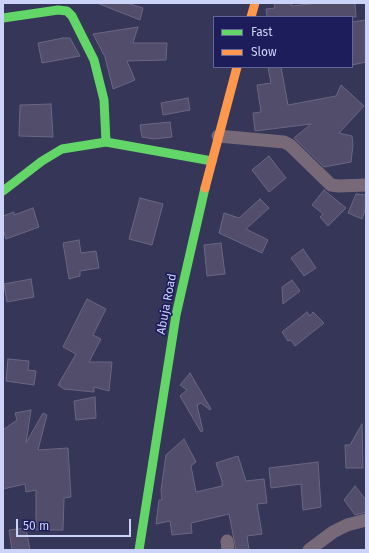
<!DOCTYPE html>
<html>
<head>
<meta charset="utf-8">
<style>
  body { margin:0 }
  #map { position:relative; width:369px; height:553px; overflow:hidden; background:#353658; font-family:"Fira Sans",sans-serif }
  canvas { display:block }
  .frame { position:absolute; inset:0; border:4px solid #ccd3f9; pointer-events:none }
  .legend { position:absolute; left:213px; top:16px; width:140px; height:52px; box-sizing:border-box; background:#1e1d5b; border:1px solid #64669a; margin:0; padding:5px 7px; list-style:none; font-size:12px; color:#ccd3f9 }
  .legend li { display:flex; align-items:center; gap:8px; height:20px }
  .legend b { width:20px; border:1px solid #64669a }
  .scale { position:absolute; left:16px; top:519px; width:115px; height:18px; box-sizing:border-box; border:2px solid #ccd3f9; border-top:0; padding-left:5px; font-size:12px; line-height:14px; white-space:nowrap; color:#ccd3f9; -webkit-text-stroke:3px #1e1d5b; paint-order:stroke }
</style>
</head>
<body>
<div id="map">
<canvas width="369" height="553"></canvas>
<div class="frame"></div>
<ul class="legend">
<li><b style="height:5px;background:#63d668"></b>Fast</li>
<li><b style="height:5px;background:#ff974d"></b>Slow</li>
</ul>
<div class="scale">50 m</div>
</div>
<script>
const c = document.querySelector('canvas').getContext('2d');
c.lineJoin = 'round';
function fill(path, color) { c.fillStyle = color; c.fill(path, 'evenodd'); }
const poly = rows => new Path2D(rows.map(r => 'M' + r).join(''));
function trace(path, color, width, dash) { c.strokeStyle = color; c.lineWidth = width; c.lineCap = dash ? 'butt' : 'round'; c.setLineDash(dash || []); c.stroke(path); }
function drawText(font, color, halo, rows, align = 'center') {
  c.font = font + ' "Fira Sans",sans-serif'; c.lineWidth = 3.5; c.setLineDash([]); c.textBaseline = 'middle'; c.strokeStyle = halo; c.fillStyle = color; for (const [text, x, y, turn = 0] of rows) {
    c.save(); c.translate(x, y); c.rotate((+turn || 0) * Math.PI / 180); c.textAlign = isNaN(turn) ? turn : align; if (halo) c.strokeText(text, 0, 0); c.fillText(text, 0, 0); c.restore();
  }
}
const building = poly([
  [97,3,127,3,143,8,140,20,97,3],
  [274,3,291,3,292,6,318,3,355,3,356,17,267,17,266,9,275,8,274,3],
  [366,20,366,62,352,65,352,22,366,20],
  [138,27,133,43,167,43,166,60,127,61,135,80,113,89,105,57,93,34,138,27],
  [63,38,70,38,80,56,42,63,38,43,63,38],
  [268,67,281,67,288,105,336,96,341,85,364,106,339,133,352,136,353,145,351,162,324,167,294,138,311,124,255,131,253,113,261,112,257,85,271,83,268,67],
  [188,98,190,110,163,115,161,103,188,98],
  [51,104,53,137,19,136,20,105,51,104],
  [170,122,172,137,154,139,142,137,140,125,170,122],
  [269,156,286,178,269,192,252,170,269,156],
  [324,190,346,208,328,226,320,217,323,214,312,205,324,190],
  [356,194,366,195,366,207,362,219,348,213,356,194],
  [140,198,163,204,152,245,129,239,140,198],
  [260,199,269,208,246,229,268,240,262,253,219,233,224,213,239,218,260,199],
  [33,208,39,227,6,239,3,229,3,216,14,212,14,215,33,208],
  [79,240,81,253,96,251,99,268,80,271,80,276,69,279,63,243,79,240],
  [221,243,225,274,207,276,204,245,221,243],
  [303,249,316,268,304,276,291,258,303,249],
  [31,279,34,297,7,302,4,284,31,279],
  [292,280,300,291,283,304,282,287,292,280],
  [87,299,106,309,93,335,101,339,89,362,112,362,109,391,94,387,94,392,64,389,58,385,76,354,63,347,87,299],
  [307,312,310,316,313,312,324,323,295,346,291,340,288,341,282,332,307,312],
  [8,359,29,361,28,370,36,371,34,385,6,381,8,359],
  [190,373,211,409,210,410,201,403,197,405,203,431,201,432,180,396,187,390,180,385,190,373],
  [95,397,96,418,76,420,74,401,95,397],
  [31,410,26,443,43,413,47,415,38,450,68,448,71,497,64,498,63,530,36,530,36,490,26,492,25,484,3,489,3,430,17,420,15,413,31,410],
  [362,424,363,468,346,468,345,445,350,445,362,424],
  [184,439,196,462,191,466,196,492,222,486,222,481,216,463,238,456,246,481,264,479,267,503,257,504,262,534,247,536,249,550,236,550,229,514,191,523,192,533,172,535,170,521,156,524,159,500,162,500,161,490,166,455,184,439],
  [318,462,321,507,303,510,301,484,271,488,269,468,318,462],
  [355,486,366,500,366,512,355,515,344,500,355,486],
  [26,528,30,550,12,550,9,530,26,528]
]);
fill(building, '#514d6b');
trace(building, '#6a6783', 1);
trace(poly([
  [218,136,284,142,290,145,331,185,339,186,366,185],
  [227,541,228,550],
  [309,550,333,532,347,525,366,520]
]), '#786979', 13);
trace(poly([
  [3,18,58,10,67,11,72,16,94,60,104,100,106,142],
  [3,191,42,161,62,149,106,142,212,161],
  [139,550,176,315,205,188]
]), '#63d668', 9);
trace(poly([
  [251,17,255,3],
  [205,188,237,67]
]), '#ff974d', 9);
drawText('12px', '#ccd3f9', '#1e1d5b', [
  ["Abuja Road",167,304,-79]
]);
</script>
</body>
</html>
